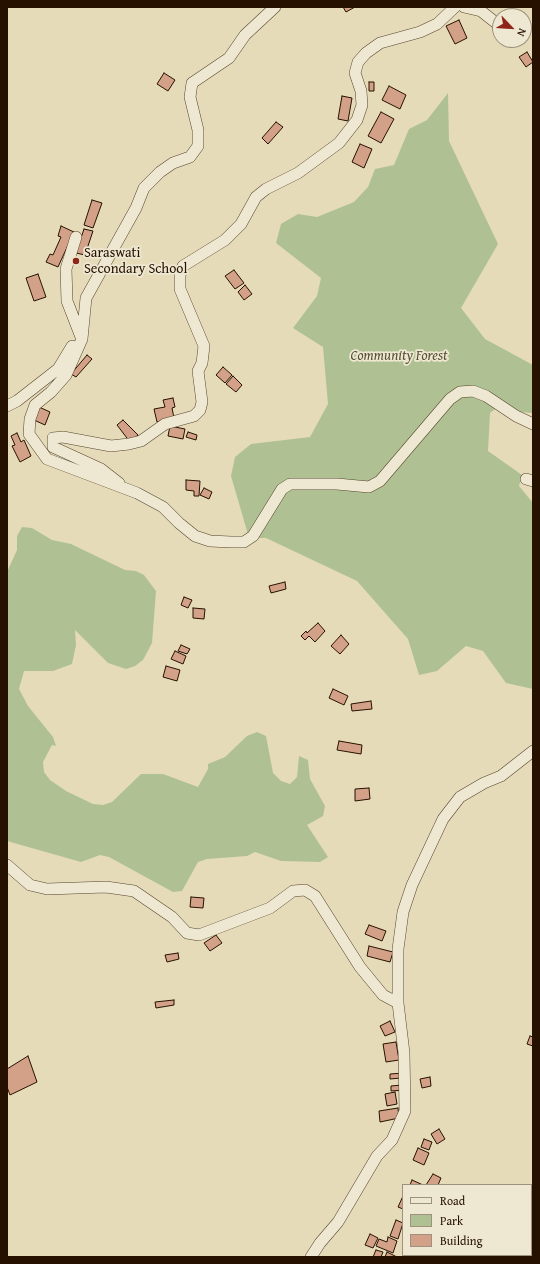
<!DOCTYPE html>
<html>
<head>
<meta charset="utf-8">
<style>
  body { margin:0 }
  #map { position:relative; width:540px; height:1264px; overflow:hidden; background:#e5dbb9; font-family:"Gentium Book Plus",serif }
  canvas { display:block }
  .frame { position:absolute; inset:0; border:8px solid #261100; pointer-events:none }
  .legend { position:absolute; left:402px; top:1184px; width:130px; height:72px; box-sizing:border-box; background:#eee8d2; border:1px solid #9e927e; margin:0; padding:5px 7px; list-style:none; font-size:12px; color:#261100 }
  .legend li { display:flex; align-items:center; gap:8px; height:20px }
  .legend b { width:20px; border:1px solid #9e927e }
  .north { position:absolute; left:492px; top:8px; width:40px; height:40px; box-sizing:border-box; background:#eee8d2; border:1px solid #9e927e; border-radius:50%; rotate:115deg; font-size:11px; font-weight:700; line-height:16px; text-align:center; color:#261100 }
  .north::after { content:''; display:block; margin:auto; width:14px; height:18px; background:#8f2418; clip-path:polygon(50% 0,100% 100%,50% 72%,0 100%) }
</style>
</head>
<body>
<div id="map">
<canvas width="540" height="1264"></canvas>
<div class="frame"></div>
<ul class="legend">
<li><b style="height:5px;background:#eee8d2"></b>Road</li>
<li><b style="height:11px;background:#afc193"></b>Park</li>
<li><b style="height:11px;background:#d3a187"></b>Building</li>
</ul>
<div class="north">N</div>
</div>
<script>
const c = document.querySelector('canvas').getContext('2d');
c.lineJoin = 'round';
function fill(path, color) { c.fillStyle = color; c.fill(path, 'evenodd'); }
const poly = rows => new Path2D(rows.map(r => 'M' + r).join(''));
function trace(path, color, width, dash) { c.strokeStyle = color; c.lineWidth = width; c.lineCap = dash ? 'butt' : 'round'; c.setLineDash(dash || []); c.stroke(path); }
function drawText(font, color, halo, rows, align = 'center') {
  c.font = font + ' "Gentium Book Plus",serif'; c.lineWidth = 3.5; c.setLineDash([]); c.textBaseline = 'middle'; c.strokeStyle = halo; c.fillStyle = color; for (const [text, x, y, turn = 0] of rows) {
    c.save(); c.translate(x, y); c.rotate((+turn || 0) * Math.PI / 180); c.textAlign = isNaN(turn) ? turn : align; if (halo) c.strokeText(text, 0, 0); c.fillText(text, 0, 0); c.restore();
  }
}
fill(poly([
  [448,93,449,141,498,244,461,308,485,339,533,365,533,413,519,412,502,404,490,413,488,451,522,475,519,486,533,503,533,689,506,683,483,651,466,646,437,671,419,675,408,639,357,581,266,538,249,538,231,476,235,457,251,444,310,437,328,404,323,347,293,328,317,296,321,278,276,243,281,224,298,214,317,217,354,202,368,187,375,169,394,165,409,129,427,120],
  [22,527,32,528,52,540,71,544,125,570,136,571,144,575,156,591,152,643,143,660,135,666,126,669,108,663,75,630,76,645,72,664,53,671,24,671,19,689,28,706,53,737,56,746,52,745,43,762,44,772,50,780,66,791,93,804,103,805,112,802,141,774,163,774,198,787,208,769,208,764,225,757,247,736,257,732,266,736,273,773,281,781,290,784,297,777,299,756,308,760,310,779,325,806,323,816,307,825,328,857,320,862,281,861,255,852,247,856,207,859,198,862,182,891,173,892,109,857,100,855,81,862,7,841,7,572,17,550,17,536]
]), '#afc193');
const building = poly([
  [343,7,355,7,346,12,343,7],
  [459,20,467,38,455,44,446,26,459,20],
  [527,52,533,62,526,67,519,57,527,52],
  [164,73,175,80,168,91,157,84,164,73],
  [369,82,374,82,374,91,369,91,369,82],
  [389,86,406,95,400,109,382,100,389,86],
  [342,96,352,98,348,121,338,119,342,96],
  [381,112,394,119,381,143,368,136,381,112],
  [276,122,283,127,268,144,262,138,276,122],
  [360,144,372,149,364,168,352,162,360,144],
  [92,200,102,203,93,228,84,225,92,200],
  [61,226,74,232,58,267,46,262,50,254,53,255,61,237,58,236,61,226],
  [84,229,93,231,85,255,76,253,84,229],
  [234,270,244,283,235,289,225,276,234,270],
  [38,274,46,297,34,301,26,278,38,274],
  [245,285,252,294,244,300,238,292,245,285],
  [87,355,92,359,76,377,71,374,87,355],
  [223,367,232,375,225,383,216,375,223,367],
  [233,376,242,385,236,392,226,384,233,376],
  [173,398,175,407,172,408,174,418,157,422,154,409,165,407,163,400,173,398],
  [39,407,50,412,45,425,34,420,39,407],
  [123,420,138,435,130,442,117,425,123,420],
  [170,426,185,429,183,439,168,436,170,426],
  [188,432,197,435,196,440,186,437,188,432],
  [17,433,21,442,24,440,31,456,20,462,12,446,15,445,11,436,17,433],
  [186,480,200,481,199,496,194,496,194,491,186,490,186,480],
  [204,488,212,492,209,499,200,495,204,488],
  [285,582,286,589,271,593,269,586,285,582],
  [184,597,192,600,188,608,181,605,184,597],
  [193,608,205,609,204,619,193,618,193,608],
  [318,623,325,631,315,642,309,636,305,640,301,636,306,631,307,633,318,623],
  [341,635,349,644,340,654,331,646,341,635],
  [181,645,190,649,187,654,178,651,181,645],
  [175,651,186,656,183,664,171,659,175,651],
  [166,666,180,670,177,681,163,677,166,666],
  [333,689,348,696,344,705,329,698,333,689],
  [371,701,372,709,352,711,351,704,371,701],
  [339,741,362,745,361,754,337,750,339,741],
  [369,788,370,799,355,801,355,789,369,788],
  [191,897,204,898,203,908,190,907,191,897],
  [369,925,386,931,382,941,365,934,369,925],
  [216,935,222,943,210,951,204,943,216,935],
  [369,946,393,952,390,962,367,956,369,946],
  [178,953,179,959,167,962,165,955,178,953],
  [174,1000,174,1005,156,1008,155,1002,174,1000],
  [390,1021,395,1032,385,1036,380,1026,390,1021],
  [530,1036,533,1037,533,1046,527,1044,530,1036],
  [396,1042,399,1060,386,1062,383,1044,396,1042],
  [28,1056,37,1082,10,1095,7,1087,7,1069,28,1056],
  [404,1073,405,1090,391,1091,391,1086,402,1085,401,1078,390,1079,390,1074,404,1073],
  [430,1077,431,1086,422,1088,420,1079,430,1077],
  [395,1092,397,1104,387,1106,385,1094,395,1092],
  [398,1108,399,1118,380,1122,379,1111,398,1108],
  [439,1129,445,1139,437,1144,431,1134,439,1129],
  [424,1139,432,1142,429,1150,421,1147,424,1139],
  [418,1148,429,1153,424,1165,413,1160,418,1148],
  [433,1174,441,1178,438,1185,426,1185,433,1174],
  [412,1180,423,1185,410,1185,412,1180],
  [403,1196,403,1209,398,1207,403,1196],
  [396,1220,403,1223,398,1239,390,1236,396,1220],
  [370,1234,378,1238,373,1248,365,1245,370,1234],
  [388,1237,397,1241,393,1253,376,1246,379,1239,387,1242,388,1237],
  [376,1250,383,1252,381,1257,373,1257,376,1250],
  [387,1252,397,1257,385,1257,387,1252]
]);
fill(building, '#d3a187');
trace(building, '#261100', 1);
const minor = poly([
  [275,7,245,35,229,58,192,83,190,97,198,130,198,146,190,157,173,163,160,172,144,188,136,208,86,298,82,339,66,375,51,392,35,405,30,419,29,434,47,459,137,493,163,507,179,523,195,536,210,541,231,542,244,542,253,536,282,489,290,484,337,484,369,487,380,481,450,399,460,392,473,391,486,396,516,416,533,424],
  [464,7,481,11,500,26],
  [76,237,66,269,67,301,81,337],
  [7,406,17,401,58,369,72,346],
  [526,479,533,481],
  [119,483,101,469,53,447,53,438,63,437,111,446,129,444,141,441,165,424,194,416,200,410,202,402,198,371,202,363,204,346,180,289,180,275,183,266,225,240,241,224,256,197,266,189,298,173,339,143,357,120,362,105,361,91,355,73,358,62,366,53,380,43,420,32,437,24,455,7],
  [7,865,30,885,47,889,106,887,134,891,172,917,187,933,199,935,270,908,293,891,305,890,315,896,360,967,383,995,398,1003],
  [311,1257,320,1243,338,1222,377,1156,392,1140,405,1111,404,1053,398,1003,398,949,403,912,412,885,443,819,460,797,484,783,501,776,533,751]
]);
trace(minor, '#56442e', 12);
trace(minor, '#eee8d2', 11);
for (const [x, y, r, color] of [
  [76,261,4,"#8f2418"]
]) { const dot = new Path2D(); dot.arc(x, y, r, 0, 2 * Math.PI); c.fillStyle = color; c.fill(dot); trace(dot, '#eee8d2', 1.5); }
drawText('14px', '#261100', '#eee8d2', [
  ["Saraswati",84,253],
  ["Secondary School",84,269]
], 'left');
drawText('italic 14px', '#564f33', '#eee8d2', [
  ["Community Forest",399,356]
]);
</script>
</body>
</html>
